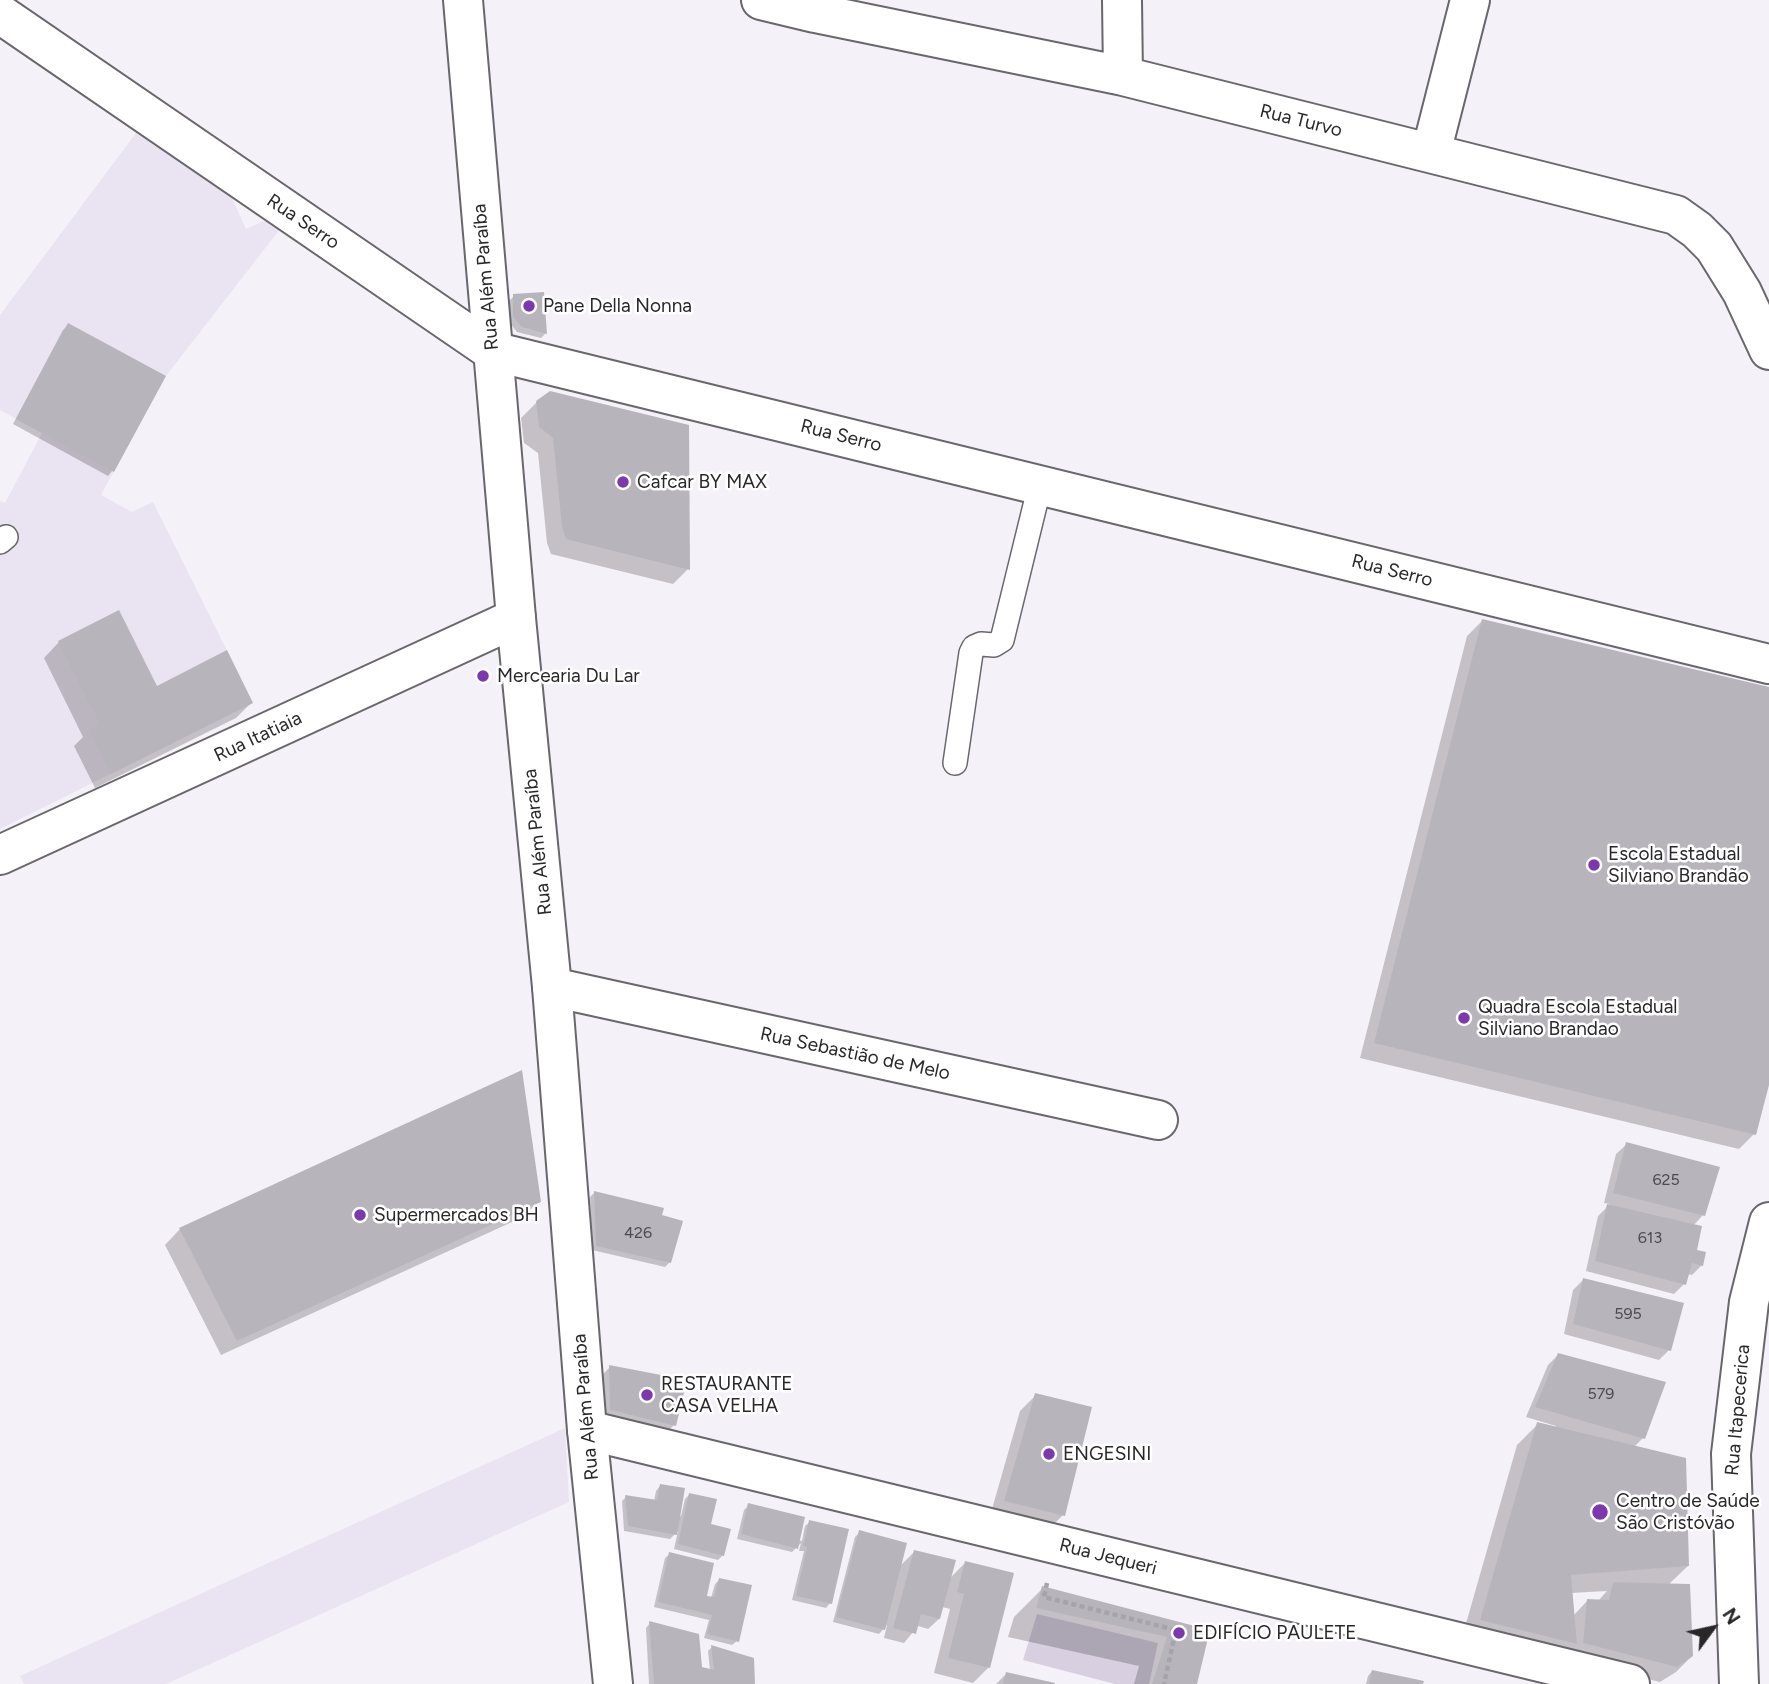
<!DOCTYPE html>
<html>
<head>
<meta charset="utf-8">
<style>
  body { margin:0 }
  #map { position:relative; width:1769px; height:1684px; overflow:hidden; background:#f5f1f8; font-family:Figtree,sans-serif }
  canvas { display:block }
  .north { position:absolute; left:1678px; top:1593px; width:70px; height:70px; -webkit-text-stroke:5px #fff; paint-order:stroke; rotate:57deg; font-size:19px; font-weight:700; line-height:28px; text-align:center; color:#28272a }
  .north::after { content:''; display:block; margin:auto; width:24px; height:32px; background:#28272a; clip-path:polygon(50% 0,100% 100%,50% 72%,0 100%) }
</style>
</head>
<body>
<div id="map">
<canvas width="1769" height="1684"></canvas>
<div class="north">N</div>
</div>
<script>
const c = document.querySelector('canvas').getContext('2d');
c.lineJoin = 'round';
function fill(path, color) { c.fillStyle = color; c.fill(path, 'evenodd'); }
const poly = rows => new Path2D(rows.map(r => 'M' + r).join(''));
function trace(path, color, width, dash) { c.strokeStyle = color; c.lineWidth = width; c.lineCap = dash ? 'butt' : 'round'; c.setLineDash(dash || []); c.stroke(path); }
function drawText(font, color, halo, rows, align = 'center') {
  c.font = font + ' Figtree,sans-serif'; c.lineWidth = 5; c.setLineDash([]); c.textBaseline = 'middle'; c.strokeStyle = halo; c.fillStyle = color; for (const [text, x, y, turn = 0] of rows) {
    c.save(); c.translate(x, y); c.rotate((+turn || 0) * Math.PI / 180); c.textAlign = isNaN(turn) ? turn : align; if (halo) c.strokeText(text, 0, 0); c.fillText(text, 0, 0); c.restore();
  }
}
fill(poly([
  [136,133,231,196,246,229,266,220,280,229,166,376,101,495,132,512,153,502,253,703,0,829,0,501,5,503,42,433,0,410,0,315],
  [565,1428,569,1502,166,1684,24,1684,20,1676]
]), '#eae3f1');
fill(poly([
  [1037,1614,1158,1643,1149,1684,1115,1684,1023,1660]
]), '#d8cfe1');
fill(poly([
  [514,296,546,333,541,338,517,332,509,322,509,301],
  [68,325,112,471,108,476,13,424,63,330],
  [537,402,688,569,673,584,551,554,547,543,538,453,524,443,521,418],
  [1482,621,1769,689,1769,1078,1754,1134,1739,1149,1360,1058,1467,636],
  [59,642,156,688,251,703,236,718,95,788,74,746,83,737,44,658],
  [1627,1144,1703,1215,1693,1226,1695,1252,1702,1265,1692,1275,1687,1274,1684,1284,1674,1294,1586,1271,1598,1216,1610,1204,1604,1203,1616,1154],
  [595,1192,660,1216,670,1262,665,1267,592,1250,590,1197],
  [539,1201,523,1217,221,1355,165,1245,180,1229],
  [1583,1280,1669,1350,1659,1360,1564,1334,1573,1290],
  [1558,1355,1643,1438,1634,1447,1688,1566,1668,1585,1692,1656,1676,1672,1660,1682,1568,1659,1569,1649,1554,1663,1461,1641,1517,1445,1538,1424,1556,1429,1556,1426,1526,1417,1548,1365],
  [1607,1591,1598,1601,1588,1600,1573,1616,1571,1593],
  [610,1367,674,1425,664,1435,601,1420,600,1377],
  [1036,1395,1063,1515,1047,1531,990,1516,1020,1411],
  [660,1486,678,1515,681,1516,685,1499,690,1494,709,1525,723,1555,718,1560,674,1549,678,1531,670,1539,624,1531,622,1501,626,1497,654,1501,656,1491],
  [749,1505,798,1540,802,1541,805,1526,810,1522,830,1603,826,1608,792,1600,804,1551,799,1551,801,1543,792,1552,737,1539,744,1510],
  [860,1532,899,1567,914,1552,950,1578,965,1563,989,1667,973,1683,934,1673,950,1609,942,1607,939,1619,928,1629,918,1626,904,1643,884,1638,887,1625,879,1634,833,1622,855,1537],
  [670,1554,705,1597,711,1598,715,1584,720,1579,737,1641,732,1645,704,1638,709,1620,654,1607,665,1558],
  [1043,1588,1208,1631,1195,1684,1134,1684,1139,1666,1008,1637,1014,1617],
  [650,1623,701,1669,710,1671,708,1651,712,1647,754,1684,649,1684,646,1628],
  [1372,1671,1422,1684,1366,1684,1368,1676],
  [1007,1673,1052,1684,996,1684]
]), '#0003');
fill(poly([
  [544,292,547,334,522,327,513,317,513,294],
  [68,323,166,376,114,472,16,419],
  [550,391,689,425,690,570,566,539,562,527,553,438,539,427,536,401],
  [119,610,157,686,227,650,253,703,111,774,89,730,100,724,58,641],
  [1482,619,1769,687,1769,1085,1756,1135,1374,1043],
  [522,1070,541,1202,237,1341,179,1228],
  [1626,1142,1720,1167,1705,1216,1613,1193],
  [594,1191,664,1208,662,1215,683,1221,671,1263,596,1246],
  [1607,1204,1702,1226,1697,1250,1706,1252,1703,1266,1692,1263,1686,1285,1595,1261],
  [1583,1278,1684,1303,1671,1351,1573,1324],
  [1558,1353,1666,1382,1645,1439,1535,1407],
  [609,1365,687,1380,676,1426,610,1410],
  [1035,1393,1092,1407,1065,1516,1004,1501],
  [1537,1422,1686,1458,1689,1566,1571,1575,1577,1644,1480,1620],
  [660,1484,685,1488,677,1535,628,1526,625,1495,657,1500],
  [689,1493,717,1499,711,1524,731,1529,724,1556,678,1544],
  [748,1503,805,1517,798,1549,741,1534],
  [809,1520,849,1529,832,1604,796,1596,807,1547,803,1546],
  [859,1530,907,1543,885,1630,836,1617],
  [914,1550,956,1560,940,1619,921,1614,916,1634,893,1628],
  [669,1552,714,1563,707,1596,714,1597,719,1578,752,1585,739,1642,707,1634,712,1615,658,1602],
  [965,1561,1014,1573,990,1668,948,1658,964,1594,957,1592],
  [1613,1582,1690,1584,1693,1656,1677,1667,1583,1643,1587,1599,1609,1600],
  [1042,1586,1210,1630,1197,1684,1152,1684,1167,1637,1036,1608],
  [649,1621,699,1634,702,1667,714,1670,711,1645,754,1658,755,1684,654,1684],
  [1372,1670,1424,1681,1423,1684,1369,1684],
  [1006,1672,1055,1683,1055,1684,1003,1684]
]), '#b8b4bb');
const lane = poly([
  [0,542,6,537],
  [955,763,971,653,974,647,981,644,994,645,1002,640,1040,485]
]);
const street = poly([
  [761,0,815,13,1123,76,1676,215,1697,230,1714,247,1742,292,1769,350],
  [1122,0,1123,76],
  [0,14,492,351,1769,664],
  [1431,153,1470,0],
  [0,855,516,618],
  [552,987,1158,1120],
  [587,1430,1630,1684]
]);
const secondary = poly([
  [463,0,516,618,552,987,587,1430,613,1684],
  [1739,1684,1731,1454,1749,1302,1769,1222]
]);
trace(lane, '#69666c', 26);
trace(street, '#69666c', 42);
trace(secondary, '#69666c', 42);
trace(poly([
  [1047,1583,1044,1597,1176,1630,1164,1684]
]), '#a6a3a9', 4.5, [5, 3.5]);
trace(lane, '#fff', 23);
trace(street, '#fff', 38);
trace(secondary, '#fff', 38);
for (const [x, y, r, color] of [
  [529,306,7,"#7d39ac"],
  [623,482,7,"#7d39ac"],
  [483,676,7,"#7d39ac"],
  [1594,865,7,"#7d39ac"],
  [1464,1018,7,"#7d39ac"],
  [360,1215,7,"#7d39ac"],
  [647,1395,7,"#7d39ac"],
  [1049,1454,7,"#7d39ac"],
  [1600,1512,9,"#7d39ac"],
  [1179,1633,7,"#7d39ac"]
]) { const dot = new Path2D(); dot.arc(x, y, r, 0, 2 * Math.PI); c.fillStyle = color; c.fill(dot); trace(dot, '#fff', 2.5); }
drawText('16px', '#4c4a4e', null, [
  ["625",1666,1180],
  ["426",638,1233],
  ["613",1650,1238],
  ["595",1628,1314],
  ["579",1601,1394]
]);
drawText('19px', '#28272a', '#fff', [
  ["Rua Turvo",1301,121,14],
  ["Rua Serro",303,222,34],
  ["Rua Além Paraíba",486,277,-95],
  ["Rua Serro",841,436,14],
  ["Rua Serro",1392,571,14],
  ["Rua Itatiaia",258,737,-25],
  ["Rua Além Paraíba",538,842,-96],
  ["Rua Sebastião de Melo",855,1054,12],
  ["Rua Além Paraíba",586,1407,-95],
  ["Rua Itapecerica",1738,1410,-85],
  ["Rua Jequeri",1108,1557,14]
]);
drawText('19px', '#28272a', '#fff', [
  ["Pane Della Nonna",543,306],
  ["Cafcar BY MAX",637,482],
  ["Mercearia Du Lar",497,676],
  ["Escola Estadual",1608,854],
  ["Silviano Brandão",1608,876],
  ["Quadra Escola Estadual",1478,1007],
  ["Silviano Brandao",1478,1029],
  ["Supermercados BH",374,1215],
  ["RESTAURANTE",661,1384],
  ["CASA VELHA",661,1406],
  ["ENGESINI",1063,1454],
  ["Centro de Saúde",1616,1501],
  ["São Cristóvão",1616,1523],
  ["EDIFÍCIO PAULETE",1193,1633]
], 'left');
</script>
</body>
</html>
